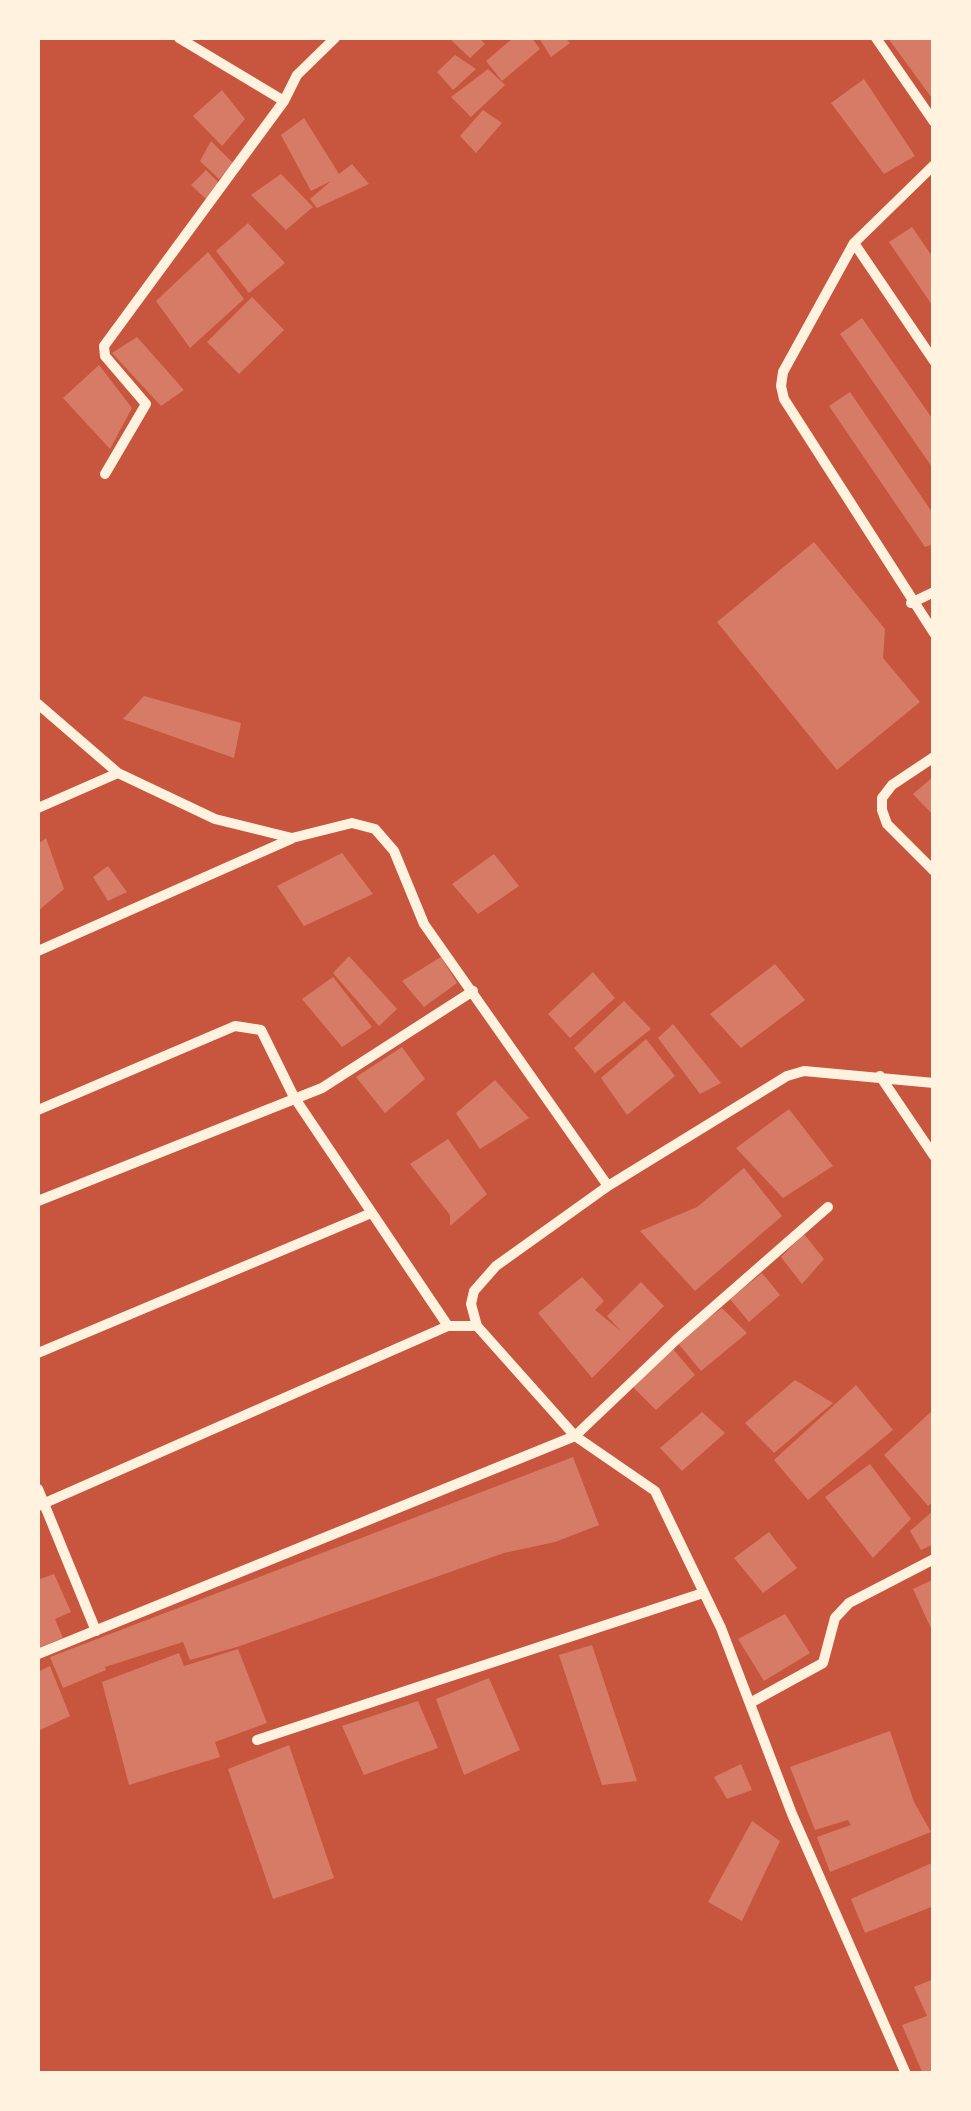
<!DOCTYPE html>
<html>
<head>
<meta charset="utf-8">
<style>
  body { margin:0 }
  #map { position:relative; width:971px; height:2111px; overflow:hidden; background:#c8553d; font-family:Cabin,sans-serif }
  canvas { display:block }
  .frame { position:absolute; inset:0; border:40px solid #fff3e0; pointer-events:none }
</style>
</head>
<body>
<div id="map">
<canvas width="971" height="2111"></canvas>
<div class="frame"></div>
</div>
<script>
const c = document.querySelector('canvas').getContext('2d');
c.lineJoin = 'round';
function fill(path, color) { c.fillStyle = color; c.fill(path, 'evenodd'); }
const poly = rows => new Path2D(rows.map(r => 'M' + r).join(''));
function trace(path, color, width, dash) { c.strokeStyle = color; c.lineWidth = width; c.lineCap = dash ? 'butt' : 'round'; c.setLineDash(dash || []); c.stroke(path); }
fill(poly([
  [449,38,479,38,485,44,470,58],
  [513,38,532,38,540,49,502,81,486,61],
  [539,38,565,38,570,43,551,57],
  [888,38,934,38,934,101],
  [455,55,476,69,453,90,437,72],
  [488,69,505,85,471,117,451,97],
  [864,79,915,156,884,174,831,103],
  [222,90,245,119,222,146,193,116],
  [483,110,502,123,476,153,460,136],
  [304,118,339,174,352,164,369,184,317,208,310,199,331,181,311,191,281,135],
  [211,141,234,164,219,179,200,161],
  [206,170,221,185,206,199,191,185],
  [281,174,313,207,286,230,251,195],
  [248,223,285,263,249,293,216,251],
  [912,227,934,259,934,308,889,242],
  [208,252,244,299,190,348,156,301],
  [252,297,284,330,239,374,207,342],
  [862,318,934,421,934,470,840,334],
  [137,337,184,390,161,406,112,353],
  [99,365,132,408,110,449,63,398],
  [850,392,934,515,934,544,925,547,829,406],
  [814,542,885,629,883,658,920,702,837,770,717,622],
  [144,696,241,723,234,758,123,719],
  [934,776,934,816,913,794],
  [46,838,64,889,38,911,38,844],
  [342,853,373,894,304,926,277,886],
  [494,854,519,886,478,914,452,884],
  [108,866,127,892,108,901,93,877],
  [349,956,397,1009,379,1026,333,973],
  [441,957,457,983,424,1007,402,981],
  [775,964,805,1000,741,1048,710,1014],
  [593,972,615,998,570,1038,548,1014],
  [333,977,372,1027,342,1047,302,999],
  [624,1001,651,1029,595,1073,574,1048],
  [673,1024,721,1083,700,1094,658,1038],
  [646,1039,675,1076,627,1115,601,1078],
  [402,1047,425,1079,385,1113,356,1077],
  [495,1080,529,1118,480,1149,456,1113],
  [789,1109,833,1166,783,1198,736,1148],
  [448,1139,487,1194,450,1226,450,1215,410,1164],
  [744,1168,782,1216,695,1291,640,1231,697,1207],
  [804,1234,824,1259,802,1284,781,1257],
  [762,1273,780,1295,749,1322,730,1299],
  [582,1277,604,1301,595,1310,621,1331,607,1316,641,1282,664,1306,592,1378,538,1313],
  [722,1308,747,1333,701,1371,677,1342],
  [673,1349,695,1375,656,1410,633,1387],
  [795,1380,833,1403,774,1453,745,1423],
  [856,1385,893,1430,808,1500,774,1460],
  [934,1409,934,1501,928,1506,884,1455],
  [702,1412,725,1433,682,1471,660,1448],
  [573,1457,599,1525,555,1542,504,1553,237,1647,190,1660,183,1642,105,1667,106,1670,63,1688,50,1657],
  [870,1464,911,1519,873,1558,825,1497],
  [934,1510,934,1544,921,1550,910,1531],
  [769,1532,797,1568,763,1593,734,1558],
  [38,1573,40,1579,54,1574,71,1612,55,1619,63,1638,38,1648],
  [934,1579,934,1635,913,1589],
  [785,1614,810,1653,764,1681,738,1639],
  [592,1645,637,1781,602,1785,559,1655],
  [238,1649,267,1723,215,1742,220,1757,129,1785,102,1682,179,1653,184,1666],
  [50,1666,70,1716,38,1731,38,1672],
  [489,1678,520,1750,464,1775,436,1699],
  [418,1701,438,1748,364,1775,342,1726],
  [890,1731,914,1802,931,1832,830,1872,817,1837,851,1825,848,1820,815,1830,790,1767],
  [289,1745,334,1878,273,1899,228,1769],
  [741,1764,752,1790,727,1799,714,1777],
  [752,1821,780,1841,742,1921,708,1902],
  [934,1862,934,1906,865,1933,851,1899],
  [934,1979,934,2074,923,2074,902,2025,927,2016,914,1987]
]), '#d67c66');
trace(poly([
  [179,38,284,101,297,75,335,38],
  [876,38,934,122],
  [934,165,854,243,783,372,781,386,784,399,934,633],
  [854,243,934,361],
  [105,474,146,404,105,356,104,346,284,101],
  [911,603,934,592],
  [38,704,118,773,215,819,292,838,352,823,375,829,394,851,424,924,608,1186,496,1266,474,1291,471,1304,477,1326,575,1436,655,1491,721,1628,792,1814,906,2074],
  [934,757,892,785,882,798,882,810,887,824,934,871],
  [38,808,118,773],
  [38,951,291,839],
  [880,1076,934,1156],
  [38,1110,235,1026,261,1030,294,1097,448,1326],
  [608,1186,787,1076,804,1071,934,1083],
  [38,1201,322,1088,473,991],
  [38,1353,369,1214],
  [38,1489,96,1631],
  [38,1506,448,1326,477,1326],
  [38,1654,575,1436,677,1339,828,1207],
  [750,1703,823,1663,835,1618,849,1603,934,1559],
  [257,1740,703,1593]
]), '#fff3e0', 10);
</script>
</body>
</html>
